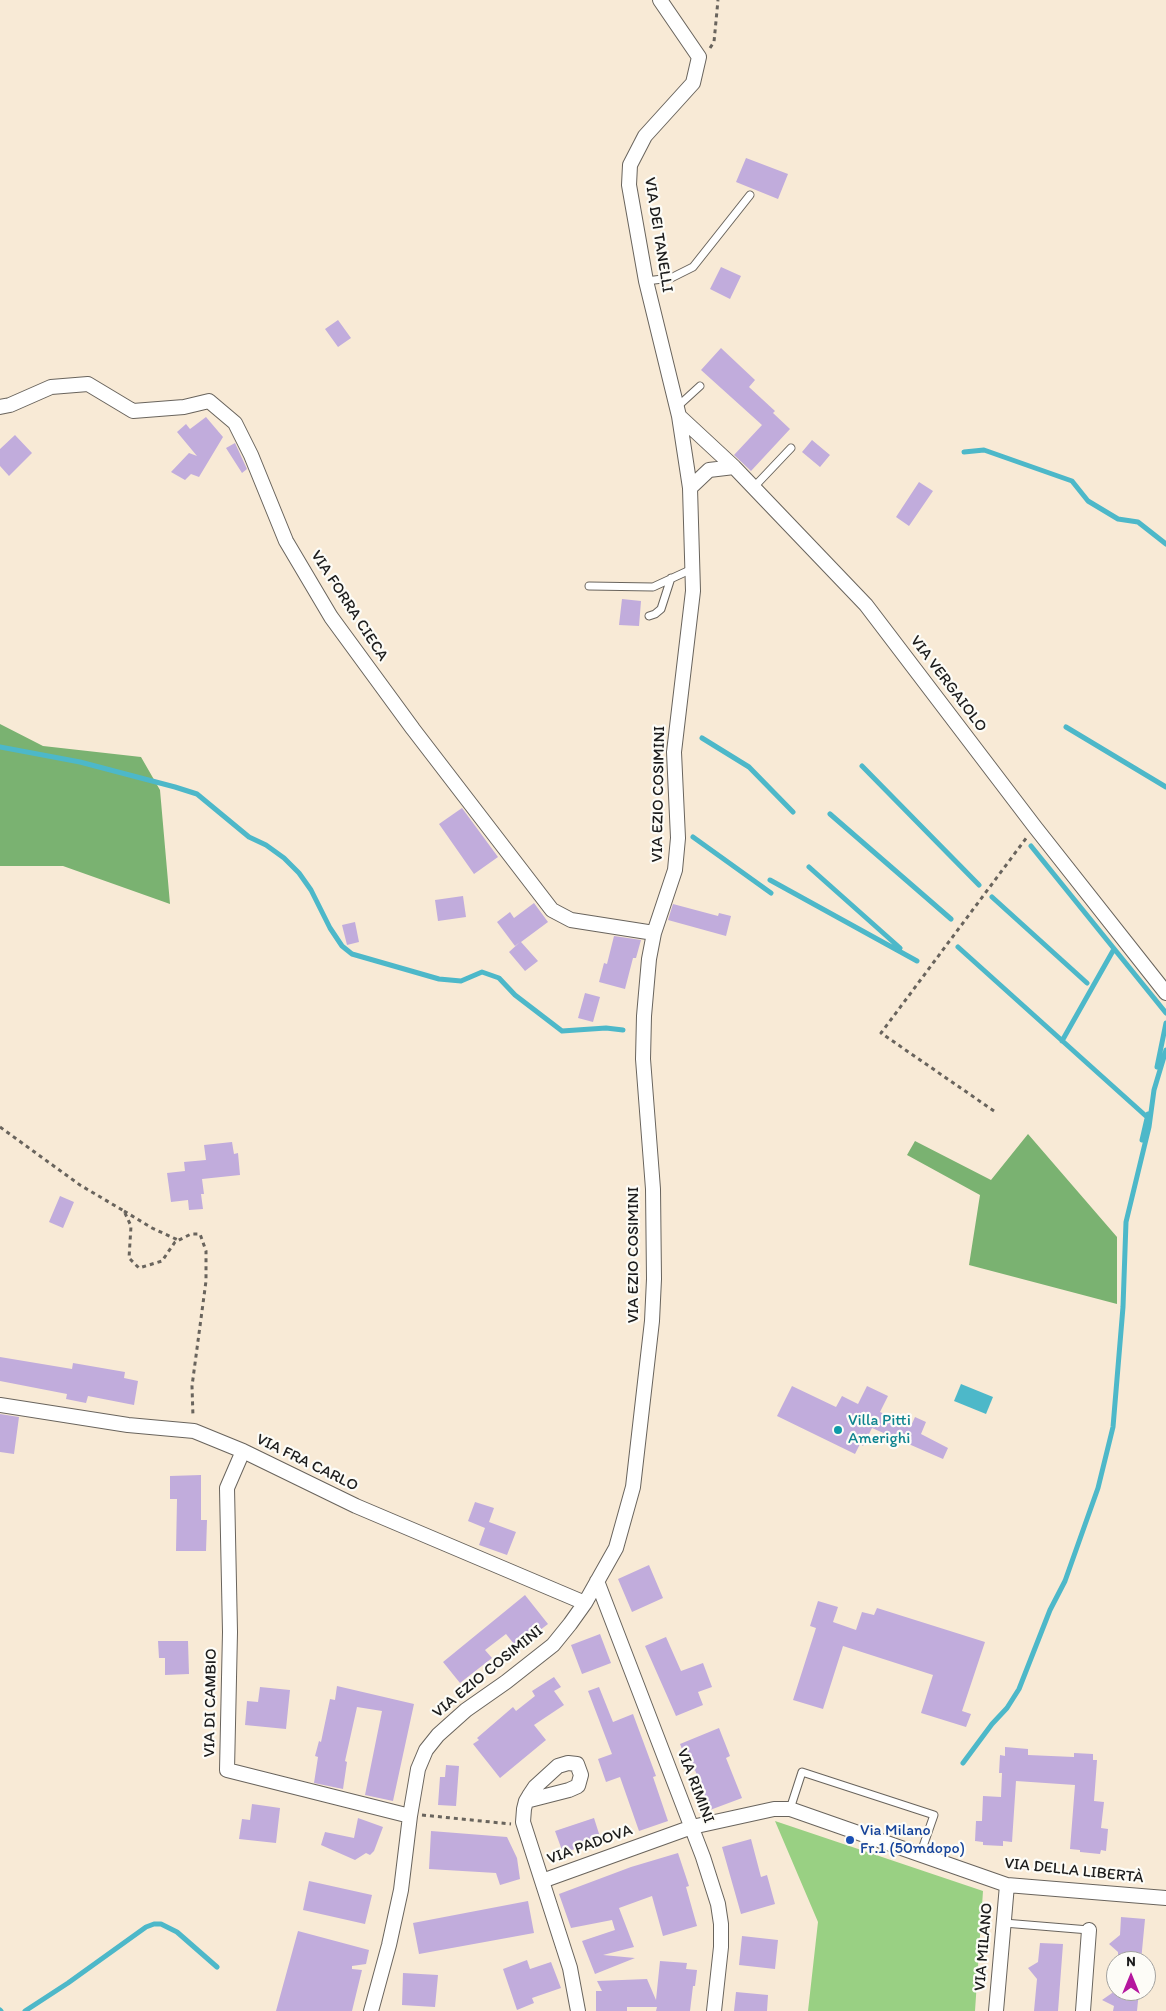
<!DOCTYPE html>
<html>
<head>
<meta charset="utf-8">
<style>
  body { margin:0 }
  #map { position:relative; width:1166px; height:2011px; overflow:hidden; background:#f8ead6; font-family:Itim,sans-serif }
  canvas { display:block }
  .north { position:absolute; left:1106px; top:1951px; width:50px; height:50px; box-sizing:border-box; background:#fdfcf7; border:1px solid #a3a29f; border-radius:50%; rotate:0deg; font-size:14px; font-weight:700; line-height:20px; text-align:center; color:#1c1c1c }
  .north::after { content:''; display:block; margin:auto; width:18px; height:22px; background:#b5179e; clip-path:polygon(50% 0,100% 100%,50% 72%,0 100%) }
</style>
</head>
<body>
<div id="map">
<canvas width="1166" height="2011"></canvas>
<div class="north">N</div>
</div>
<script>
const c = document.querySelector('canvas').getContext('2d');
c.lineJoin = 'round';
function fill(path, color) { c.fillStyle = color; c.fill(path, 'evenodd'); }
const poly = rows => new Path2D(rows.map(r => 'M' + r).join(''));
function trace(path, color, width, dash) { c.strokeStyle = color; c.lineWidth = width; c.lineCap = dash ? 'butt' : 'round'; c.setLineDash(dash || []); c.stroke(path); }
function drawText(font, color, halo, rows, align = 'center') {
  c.font = font + ' Itim,sans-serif'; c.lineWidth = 4.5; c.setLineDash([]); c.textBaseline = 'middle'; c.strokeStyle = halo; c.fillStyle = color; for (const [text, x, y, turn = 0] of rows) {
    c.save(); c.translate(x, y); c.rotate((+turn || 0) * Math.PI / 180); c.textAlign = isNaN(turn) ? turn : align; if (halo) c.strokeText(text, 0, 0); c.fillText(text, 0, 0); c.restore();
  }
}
fill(poly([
  [775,1821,983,1891,975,2011,808,2011,818,1922]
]), '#99d083');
fill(poly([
  [0,724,43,746,141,757,160,790,170,904,63,866,0,866],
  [1028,1134,1117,1237,1117,1304,969,1265,980,1195,907,1155,915,1141,991,1180]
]), '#7ab271');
fill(poly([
  [961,1384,993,1397,986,1414,954,1401]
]), '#4db8c9');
trace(poly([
  [964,452,984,450,1072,481,1088,501,1118,519,1138,522,1166,544],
  [1066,727,1166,787],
  [702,738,749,767,793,812],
  [0,747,80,762,175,787,197,794,249,837,266,845,284,858,299,873,311,890,330,928,342,946,352,954,439,979,461,981,482,972,499,978,515,995,562,1031,606,1028,623,1030],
  [862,766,979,885],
  [830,814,951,919],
  [693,837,771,893],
  [1031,846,1166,1013],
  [809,867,900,948],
  [770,880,917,961],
  [992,897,1087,983],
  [958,947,1147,1117],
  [1062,1041,1114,949],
  [1157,1067,1166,1023],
  [1142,1140,1148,1114],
  [963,1763,992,1724,1007,1708,1019,1689,1050,1610,1065,1581,1098,1488,1113,1427,1123,1307,1126,1222,1149,1127,1154,1090,1166,1050],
  [0,2010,1,2011],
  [25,2011,68,1983,146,1927,154,1924,161,1924,177,1932,217,1967]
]), '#4db8c9', 5);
fill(poly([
  [746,158,788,174,778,199,736,182],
  [721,267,741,276,730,299,710,289],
  [338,320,351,338,338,347,325,329],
  [721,348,755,380,749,387,775,411,773,413,790,429,751,471,734,455,762,425,701,370],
  [206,417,223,437,199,477,191,474,185,480,171,472,189,453,197,456,177,432,186,424,190,429],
  [15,435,32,453,9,476,0,466,0,449],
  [812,440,830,455,820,467,802,452],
  [235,443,247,469,242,473,226,448],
  [919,482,933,491,909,526,896,517],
  [622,599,641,601,639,626,619,625],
  [462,808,498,857,474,874,439,824],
  [463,896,466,917,438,921,435,900],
  [534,903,548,922,521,942,538,961,525,971,509,952,520,942,515,946,497,922,510,912,514,918],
  [673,904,718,916,719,913,731,916,726,936,668,920],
  [355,922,359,942,347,945,342,925],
  [614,936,641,940,636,958,633,958,625,989,599,982,604,963,607,964],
  [585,993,600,997,593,1022,578,1018],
  [232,1142,234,1154,238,1153,240,1175,202,1179,204,1194,201,1194,203,1209,189,1210,188,1200,171,1202,167,1173,185,1171,184,1162,206,1160,204,1145],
  [60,1196,74,1202,63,1228,49,1222],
  [0,1357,72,1369,73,1363,125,1372,124,1378,138,1381,134,1405,88,1396,86,1403,66,1399,67,1394,0,1381],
  [792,1386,836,1407,842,1396,858,1404,867,1386,888,1396,880,1412,911,1426,915,1417,926,1422,921,1434,948,1448,943,1459,872,1428,863,1446,860,1444,855,1454,777,1416],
  [0,1414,19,1417,14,1454,0,1452],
  [201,1475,201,1520,207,1520,206,1551,176,1551,177,1499,170,1499,170,1476],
  [475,1502,494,1508,489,1522,516,1532,507,1555,479,1545,485,1528,468,1521],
  [649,1565,663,1598,632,1612,618,1579],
  [525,1595,548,1624,531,1637,528,1633,514,1644,506,1634,485,1650,492,1658,460,1683,443,1662],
  [818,1601,838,1607,833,1622,856,1630,862,1612,874,1615,877,1608,985,1642,962,1711,971,1714,966,1727,921,1713,933,1675,843,1646,823,1709,793,1700,816,1628,810,1626],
  [600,1634,611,1663,582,1674,571,1645],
  [666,1637,681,1671,703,1663,712,1687,698,1692,703,1705,676,1716,645,1646],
  [158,1641,188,1641,189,1674,165,1675,165,1658,159,1658],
  [554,1677,561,1687,554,1691,564,1705,534,1725,546,1740,500,1778,473,1744,479,1740,477,1738,513,1707,516,1711,535,1696,532,1691],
  [337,1686,414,1704,393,1801,365,1795,382,1711,357,1707,345,1761,347,1762,343,1789,314,1783,318,1757,315,1756,319,1741,321,1742,330,1699,335,1700],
  [260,1687,290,1690,286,1729,245,1725,247,1701,258,1702],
  [599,1687,613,1722,633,1714,656,1776,653,1777,668,1821,639,1831,620,1777,606,1782,598,1759,612,1754,588,1691],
  [719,1728,730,1756,726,1758,742,1798,710,1810,695,1770,691,1772,680,1744],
  [1005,1747,1028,1749,1028,1755,1074,1757,1074,1753,1093,1754,1093,1760,1097,1760,1094,1801,1104,1802,1101,1828,1108,1829,1106,1851,1101,1850,1100,1854,1080,1852,1080,1850,1070,1849,1075,1785,1016,1781,1012,1842,1003,1841,1003,1846,983,1845,983,1842,975,1841,976,1821,982,1821,983,1796,1001,1797,1002,1773,999,1773,1000,1755,1005,1756],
  [446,1765,459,1766,456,1806,438,1805,440,1777,445,1777],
  [252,1804,280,1808,276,1843,239,1839,242,1819,250,1820],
  [358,1818,383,1827,374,1851,370,1855,366,1853,355,1860,321,1845,325,1832,354,1838],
  [594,1818,601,1840,563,1853,555,1831],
  [431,1831,507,1837,517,1858,520,1879,500,1885,496,1873,429,1869],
  [751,1839,761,1877,767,1875,775,1904,741,1914,722,1847],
  [678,1853,689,1886,686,1887,697,1926,663,1936,652,1896,619,1908,634,1947,603,1955,635,1958,595,1974,582,1941,615,1930,612,1920,571,1928,559,1894,631,1867],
  [309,1881,372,1895,365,1924,303,1910],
  [528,1901,534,1933,419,1954,413,1923],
  [1121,1917,1145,1919,1141,1961,1118,1961,1118,1952,1109,1944,1120,1935],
  [298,1931,369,1950,366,1964,352,1966,352,1969,362,1970,352,2011,276,2011],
  [742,1936,778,1940,775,1969,739,1965],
  [1040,1943,1063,1944,1058,2011,1034,2011,1037,1979,1028,1968,1038,1962],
  [527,1960,530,1969,551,1962,561,1988,532,1998,534,2003,517,2010,503,1969],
  [660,1961,687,1963,686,1969,697,1970,695,1986,693,1986,690,2011,656,2011,657,2007,627,2007,627,2011,596,2011,596,1991,602,1991,597,1981,647,1979,656,2000],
  [403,1973,438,1975,435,2007,402,2005],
  [1115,1991,1139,1991,1137,2011,1113,2011,1114,2006,1102,2000],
  [736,1992,768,1995,767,2011,734,2011]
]), '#c1acdc');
const service = poly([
  [646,281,671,278,693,267,750,195],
  [677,407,700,386],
  [754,487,791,448],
  [589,586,653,587,692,569],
  [649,616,655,614,661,609,671,578],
  [790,1809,802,1772,934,1815,920,1855],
  [1004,1923,1089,1930]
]);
const minor = poly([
  [0,407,10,405,51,387,88,384,133,411,184,407,209,401,235,423,251,455,286,541,331,617,413,729,552,910,571,920,654,933],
  [679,416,734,467,866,605,1035,827,1166,993],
  [690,488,709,470,734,467],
  [0,1405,128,1425,194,1431,243,1451,356,1506,585,1603],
  [243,1451,227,1488,230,1632,227,1770,410,1816],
  [597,1581,703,1857,718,1904,721,1924,721,1947,714,2011],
  [526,1801,569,1790,578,1786,581,1775,577,1764,568,1763,558,1766,535,1787,529,1796,526,1801,524,1809,523,1822,542,1881],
  [371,2011,389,1945,401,1890,410,1816,418,1769,426,1750,438,1735,466,1710,506,1682,553,1645,570,1624,585,1603,616,1548,633,1487,652,1321,654,1279,653,1189,643,1059,644,1016,649,959,654,933,675,870,678,838,674,752,693,591,690,488,679,416,646,281,629,185,630,165,645,136,693,83,699,57,660,0],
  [578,2011,570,1968,542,1881,692,1827,774,1809,790,1809,1007,1885,1166,1898],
  [996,2011,1007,1885],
  [1083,2011,1089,1930]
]);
trace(service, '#69645d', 9);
trace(minor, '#69645d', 16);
trace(poly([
  [710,48,714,42,718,0],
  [994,1111,881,1033,1027,837],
  [0,1127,80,1185,124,1211,131,1226,129,1258,139,1268,162,1261,175,1242,191,1234,200,1234,206,1251,206,1281,192,1386,193,1417],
  [124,1211,152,1228,178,1240],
  [422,1815,511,1824]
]), '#69645d', 3, [4, 4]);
trace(service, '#fff', 7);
trace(minor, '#fff', 14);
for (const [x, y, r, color] of [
  [838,1430,5,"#0f9aa8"],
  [850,1840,5,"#1a4fb4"]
]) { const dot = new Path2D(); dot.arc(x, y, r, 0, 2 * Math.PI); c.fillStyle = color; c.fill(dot); trace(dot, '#fdfcf7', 2); }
drawText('16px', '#1c1c1c', '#fdfcf7', [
  ["VIA DEI TANELLI",658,235,81],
  ["VIA FORRA CIECA",349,606,57],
  ["VIA VERGAIOLO",948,684,53],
  ["VIA EZIO COSIMINI",659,794,-89],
  ["VIA EZIO COSIMINI",634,1255,-90],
  ["VIA FRA CARLO",307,1463,26],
  ["VIA EZIO COSIMINI",488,1672,-39],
  ["VIA DI CAMBIO",211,1703,-89],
  ["VIA RIMINI",695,1786,69],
  ["VIA PADOVA",590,1845,-20],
  ["VIA DELLA LIBERTÀ",1074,1871,6],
  ["VIA MILANO",984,1947,-85]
]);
drawText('16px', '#0d838f', '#fdfcf7', [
  ["Villa Pitti",848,1421],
  ["Amerighi",848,1439]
], 'left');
drawText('16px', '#164399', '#fdfcf7', [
  ["Via Milano",860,1831],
  ["Fr.1 (50mdopo)",860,1849]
], 'left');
</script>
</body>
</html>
